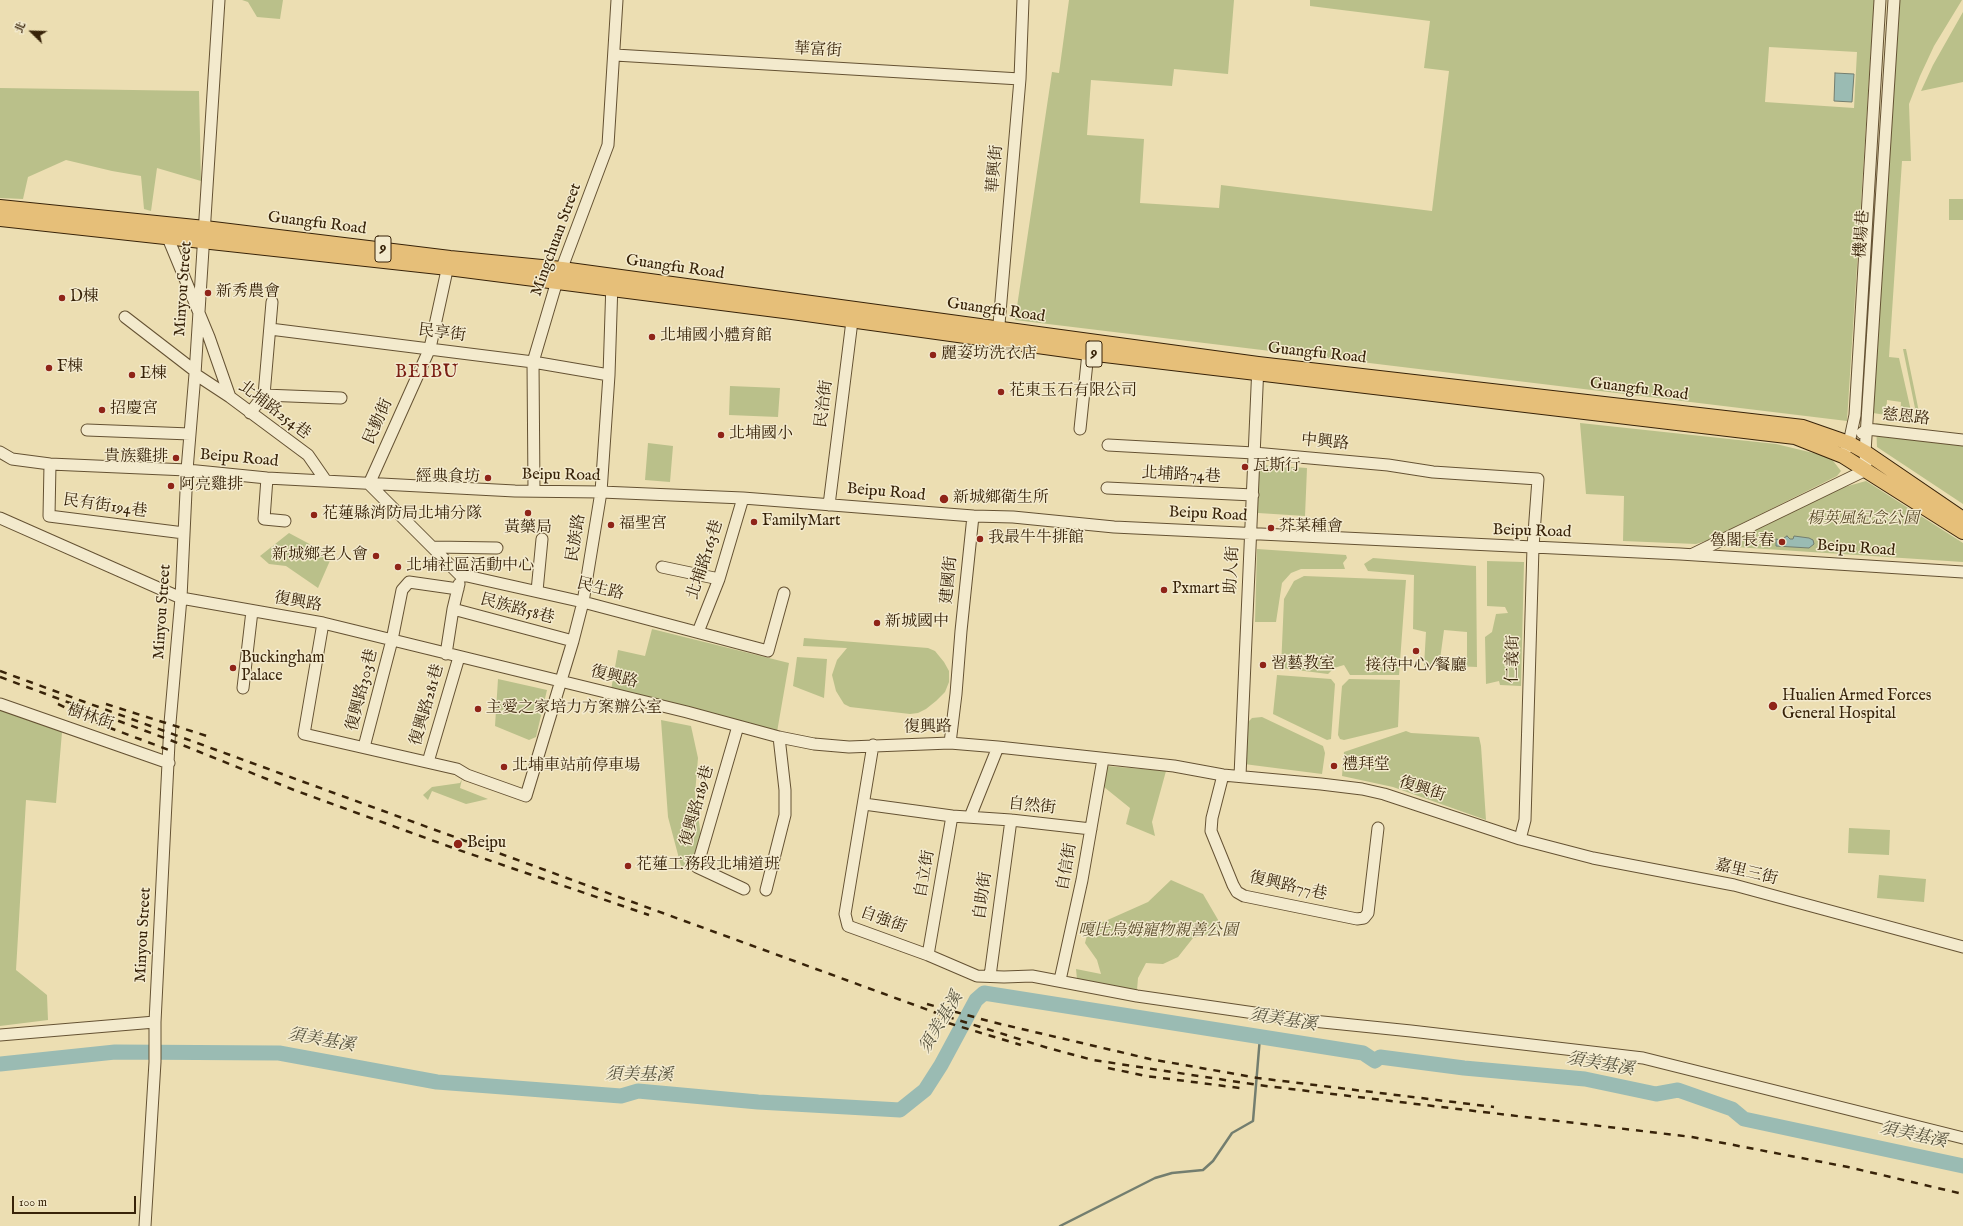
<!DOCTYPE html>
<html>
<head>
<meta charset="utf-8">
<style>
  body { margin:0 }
  #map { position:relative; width:1963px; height:1226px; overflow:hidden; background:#ecdeb2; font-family:"IM FELL English","Noto Serif TC",serif }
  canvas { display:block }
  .north { position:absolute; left:12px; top:12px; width:40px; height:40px; -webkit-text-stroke:3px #f3eacd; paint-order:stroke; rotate:293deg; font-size:11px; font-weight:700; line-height:16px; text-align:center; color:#382309 }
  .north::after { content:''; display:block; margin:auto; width:14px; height:18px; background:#382309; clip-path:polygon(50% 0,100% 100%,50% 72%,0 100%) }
  .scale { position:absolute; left:12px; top:1196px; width:124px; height:18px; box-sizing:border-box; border:2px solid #382309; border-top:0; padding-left:5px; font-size:12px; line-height:14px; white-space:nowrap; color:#382309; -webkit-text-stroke:3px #f3eacd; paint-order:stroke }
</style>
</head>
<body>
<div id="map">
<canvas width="1963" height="1226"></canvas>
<div class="north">北</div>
<div class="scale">100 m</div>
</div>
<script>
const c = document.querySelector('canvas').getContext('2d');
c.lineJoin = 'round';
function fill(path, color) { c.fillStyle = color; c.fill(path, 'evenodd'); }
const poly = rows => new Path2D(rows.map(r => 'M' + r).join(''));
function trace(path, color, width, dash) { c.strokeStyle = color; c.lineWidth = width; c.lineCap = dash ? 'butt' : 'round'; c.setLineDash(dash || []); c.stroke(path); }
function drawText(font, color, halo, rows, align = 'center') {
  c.font = font + ' "IM FELL English","Noto Serif TC",serif'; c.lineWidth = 3; c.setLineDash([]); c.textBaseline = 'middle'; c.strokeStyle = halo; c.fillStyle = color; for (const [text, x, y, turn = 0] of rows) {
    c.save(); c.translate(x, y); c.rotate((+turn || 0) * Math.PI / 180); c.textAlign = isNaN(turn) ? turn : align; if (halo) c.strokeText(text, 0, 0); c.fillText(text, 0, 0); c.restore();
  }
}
fill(poly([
  [242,0,283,0,280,19,257,17,248,2],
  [1069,0,1234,0,1228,74,1174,69,1172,86,1091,80,1087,135,1144,139,1140,203,1219,208,1221,185,1432,211,1449,71,1424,68,1430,21,1310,6,1310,0,1874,0,1847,421,1015,320,1052,72,1059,73],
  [1769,47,1857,52,1854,108,1765,102],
  [1899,0,1962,0,1934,46,1920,76,1909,104,1911,161,1902,161,1889,357,1899,358,1911,411,1908,418,1900,417,1901,402,1887,400,1886,415,1873,413],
  [1963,12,1963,82,1921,91,1933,65],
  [0,88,199,91,201,181,157,168,151,211,144,209,141,176,112,171,66,160,28,177,23,199,0,198],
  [1949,199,1963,199,1963,220,1949,220],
  [1903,349,1906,349,1919,412,1916,413],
  [730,386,780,388,778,417,729,415],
  [1580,423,1776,444,1830,457,1841,471,1837,476,1709,540,1696,544,1623,541,1624,496,1586,494],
  [1876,423,1963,435,1963,504,1877,447],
  [648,443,673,446,670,482,645,480],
  [1263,465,1307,468,1305,516,1258,513,1258,470],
  [1866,481,1963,543,1963,562,1735,547,1734,546,1734,541,1841,488],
  [289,533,332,556,318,588,286,566,269,564,260,556],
  [1257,549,1346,555,1347,558,1343,563,1345,569,1301,569,1291,573,1282,583,1276,622,1255,622],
  [1373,558,1476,566,1477,667,1454,666,1454,663,1467,663,1467,632,1444,630,1439,667,1424,666,1426,632,1413,629,1414,575,1368,571,1364,564],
  [1487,561,1524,562,1521,686,1500,685,1499,681,1486,684,1485,637,1492,632,1496,614,1508,613,1505,607,1487,606],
  [1304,576,1406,580,1399,675,1350,675,1344,665,1334,668,1328,674,1281,668,1284,599,1294,581],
  [652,629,789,663,777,732,611,690,618,650,645,656],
  [804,638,928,648,935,651,944,662,949,671,949,682,945,692,936,701,926,709,918,713,910,714,850,707,844,704,836,691,832,675,837,660,847,648,803,646],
  [797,657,827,659,824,698,793,686],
  [1277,675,1331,679,1335,684,1331,739,1327,740,1273,714],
  [498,679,547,690,536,737,529,740,495,726],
  [1349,679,1400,680,1398,727,1344,740,1340,739,1338,735,1342,686],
  [0,710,62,732,56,803,26,800,16,970,47,995,48,1020,0,1026],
  [1262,717,1323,746,1325,753,1322,774,1244,764,1247,723,1252,718],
  [661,720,691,726,698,758,695,794,701,836,689,868,681,866,668,817],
  [1406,731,1411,733,1479,737,1481,746,1486,820,1393,787,1342,776,1344,752],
  [1107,766,1166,771,1152,822,1155,836,1126,824,1130,808,1104,787],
  [462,779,460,788,488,799,466,804,432,791,428,800,423,795,432,787,460,783],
  [1849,828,1890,830,1889,855,1848,853],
  [1879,875,1926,879,1924,902,1877,898],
  [1171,880,1203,894,1224,930,1193,938,1178,957,1163,964,1146,963,1138,978,1137,990,1077,979,1076,969,1101,974,1097,960,1085,943,1091,920,1103,922,1148,902]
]), '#bac08a');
const water = poly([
  [1835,73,1854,74,1852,102,1834,101,1835,73],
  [1787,536,1790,539,1793,539,1794,536,1809,538,1813,540,1814,544,1809,548,1776,546,1776,539,1781,540,1787,536]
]);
fill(water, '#9abbb3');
trace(water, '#737e6f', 1);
trace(poly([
  [1060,1226,1155,1178,1172,1173,1203,1170,1213,1161,1232,1133,1253,1121,1260,1037]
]), '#737e6f', 2.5);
trace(poly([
  [0,1064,115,1052,279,1053,437,1082,621,1096,638,1091,758,1102,900,1110,925,1090,941,1065,976,1000,984,993,1363,1053,1375,1061,1380,1057,1464,1068,1585,1079,1656,1094,1678,1090,1732,1109,1744,1119,1963,1166]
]), '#9abbb3', 15);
const minor = poly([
  [615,55,1020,79],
  [168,238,209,337,230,397],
  [449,261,430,348,369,484,461,576,467,576,583,602,768,651,784,593],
  [125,317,195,371],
  [270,329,533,362,609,375],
  [998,336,1020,79,1023,0],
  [195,374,230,397,308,455,326,481],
  [264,395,341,398],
  [250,413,264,395,272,302],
  [1080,429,1088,353],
  [87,430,190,434],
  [1862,433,1867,429,1963,440],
  [1108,445,1254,453,1388,465,1433,472,1538,479,1533,547,1525,820,1520,839],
  [1846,449,1849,443,1855,415,1880,0],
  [0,452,12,459,50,464,187,470,267,478,515,491,601,492,743,498,973,516,1013,517,1114,527,1680,554,1963,572],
  [50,464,49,516,184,533],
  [267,478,264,519,285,521],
  [1107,488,1253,495],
  [534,491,533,362,557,281,608,145,617,0],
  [829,505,853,313],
  [0,518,181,598,323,623,687,712,779,737,814,744,849,747,950,743,998,747,1174,766,1223,775,1321,784,1362,789,1384,794,1520,839,1593,858,1734,885,1963,947],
  [434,547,497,548],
  [1693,554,1866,470,1865,452,1894,0],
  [662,567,719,579],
  [537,591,542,539],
  [453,609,573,641],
  [323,623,304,734,457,769,467,775,526,796,573,641,583,602,601,492,609,375,612,282],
  [698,632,719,579,743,498],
  [446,654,453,609,459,584],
  [243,688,252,611],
  [0,704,169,763],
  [738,726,697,867,744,889],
  [950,743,956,694,961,631,973,516],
  [873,745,845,914,848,926,928,955,977,976,1004,977,1032,976,1137,996,1303,1020,1411,1031,1643,1058,1963,1138],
  [364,747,392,640,402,590,409,582,458,589],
  [428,762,459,657],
  [1223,775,1212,818,1211,831,1233,885,1237,892,1244,896,1357,919,1364,918,1368,913,1378,828],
  [1240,776,1258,365],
  [864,804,952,816],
  [970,817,998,747],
  [766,890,785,815,785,790,779,737],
  [928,955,952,816,1011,820,1091,829],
  [990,976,1011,820],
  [1060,980,1082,880,1103,759],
  [0,1035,155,1022],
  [145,1226,155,1062,155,1022,170,723,181,598,187,470,195,374,219,0]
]);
const major = poly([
  [0,207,205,228,450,258,562,269,1258,364,1803,427,1849,443,1865,452,1963,519],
  [0,219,448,268,792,312,1088,353,1795,437,1843,456,1963,532]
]);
trace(minor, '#655233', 13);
trace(major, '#382309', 16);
trace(minor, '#f3eacd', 11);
trace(major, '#e6bf79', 14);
trace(poly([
  [0,671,942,1015,1048,1048,1093,1060,1258,1085,1692,1137,1848,1167,1963,1194],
  [0,677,170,740,294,790,456,849,649,915],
  [58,704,102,725,169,750],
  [106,704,210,737],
  [927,1004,992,1022,1150,1059,1258,1078,1494,1107],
  [935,1019,1021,1045],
  [1108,1068,1146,1076,1240,1088]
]), '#382309', 2.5, [7, 7]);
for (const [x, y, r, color] of [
  [208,293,4,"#8f2418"],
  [62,298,4,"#8f2418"],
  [652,337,4,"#8f2418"],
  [933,355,4,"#8f2418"],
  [49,368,4,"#8f2418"],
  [132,375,4,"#8f2418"],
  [1001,392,4,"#8f2418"],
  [102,410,4,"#8f2418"],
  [721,435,4,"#8f2418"],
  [176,458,4,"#8f2418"],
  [1245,467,4,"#8f2418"],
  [488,478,4,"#8f2418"],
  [171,486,4,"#8f2418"],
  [944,499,5,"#8f2418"],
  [528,513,4,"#8f2418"],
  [314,515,4,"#8f2418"],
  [754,522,4,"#8f2418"],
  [611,525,4,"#8f2418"],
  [1271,528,4,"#8f2418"],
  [980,539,4,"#8f2418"],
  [1782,542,4,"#8f2418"],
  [376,556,4,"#8f2418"],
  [398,567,4,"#8f2418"],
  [1164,590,4,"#8f2418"],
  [877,623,4,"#8f2418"],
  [1416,651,4,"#8f2418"],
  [1263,665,4,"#8f2418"],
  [233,668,4,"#8f2418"],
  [1773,706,5,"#8f2418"],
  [478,709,4,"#8f2418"],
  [1334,766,4,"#8f2418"],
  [504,767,4,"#8f2418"],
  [458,844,5,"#8f2418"],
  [628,866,4,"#8f2418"]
]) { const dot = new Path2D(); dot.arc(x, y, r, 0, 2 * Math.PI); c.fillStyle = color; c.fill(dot); trace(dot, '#f3eacd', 1.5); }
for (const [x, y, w] of [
  [383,249,16],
  [1094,354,16]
]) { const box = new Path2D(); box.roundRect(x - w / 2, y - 13, w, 26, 3); c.fillStyle = '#f3eacd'; c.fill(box); trace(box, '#382309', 1); }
drawText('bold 15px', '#382309', null, [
  ["9",383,249],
  ["9",1094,354]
]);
drawText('16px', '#382309', '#f3eacd', [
  ["華富街",818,51,3],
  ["華興街",996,169,-85],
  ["Guangfu Road",317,224,7],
  ["機場巷",1863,234,-86],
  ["Mingchuan Street",557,240,-70],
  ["Guangfu Road",675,268,8],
  ["Minyou Street",184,289,-86],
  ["Guangfu Road",996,311,8],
  ["民享街",442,334,7],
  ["Guangfu Road",1317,354,6],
  ["Guangfu Road",1639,390,7],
  ["民治街",825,404,-83],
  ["北埔路254巷",274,411,37],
  ["慈恩路",1906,418,6],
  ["民勤街",379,422,-66],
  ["中興路",1325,443,5],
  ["Beipu Road",239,459,5],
  ["Beipu Road",561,476,1],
  ["北埔路74巷",1181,476,3],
  ["Beipu Road",886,493,5],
  ["民有街194巷",105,507,8],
  ["Beipu Road",1208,515,3],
  ["Beipu Road",1532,532,2],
  ["民族路",577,538,-81],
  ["Beipu Road",1856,549,4],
  ["北埔路163巷",706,560,-72],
  ["助人街",1233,570,-87],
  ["建國街",950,580,-84],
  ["民生路",600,590,14],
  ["復興路",298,603,10],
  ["民族路58巷",517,610,15],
  ["Minyou Street",163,612,-86],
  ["仁義街",1514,659,-89],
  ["復興路",614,678,14],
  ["復興路303巷",363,690,-76],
  ["復興路281巷",428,705,-74],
  ["樹林街",90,718,19],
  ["復興路",928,728,-1],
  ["復興街",1422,790,18],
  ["復興路189巷",698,806,-74],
  ["自然街",1032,807,6],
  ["自信街",1068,867,-80],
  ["嘉里三街",1746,873,14],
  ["自立街",926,874,-80],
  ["復興路77巷",1288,887,13],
  ["自助街",984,896,-82],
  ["自強街",883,921,20],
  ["Minyou Street",144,935,-87]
]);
drawText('16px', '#382309', '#f3eacd', [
  ["新秀農會",216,293],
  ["D棟",70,298],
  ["北埔國小體育館",660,337],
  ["麗姿坊洗衣店",941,355],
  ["F棟",57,368],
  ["E棟",140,375],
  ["花東玉石有限公司",1009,392],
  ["招慶宮",110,410],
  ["北埔國小",729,435],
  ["貴族雞排",168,458,"right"],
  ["瓦斯行",1253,467],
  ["經典食坊",480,478,"right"],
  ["阿亮雞排",179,486],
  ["新城鄉衛生所",953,499],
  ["花蓮縣消防局北埔分隊",322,515],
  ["FamilyMart",762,522],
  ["福聖宮",619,525],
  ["芥菜種會",1279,528],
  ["黃藥局",528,529,"center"],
  ["我最牛牛排館",988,539],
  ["魯閣長春",1774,542,"right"],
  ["新城鄉老人會",368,556,"right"],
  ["北埔社區活動中心",406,567],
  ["Pxmart",1172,590],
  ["新城國中",885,623],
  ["Buckingham",241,659],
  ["Palace",241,677],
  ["習藝教室",1271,665],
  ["接待中心/餐廳",1416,667,"center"],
  ["Hualien Armed Forces",1782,697],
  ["General Hospital",1782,715],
  ["主愛之家培力方案辦公室",486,709],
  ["禮拜堂",1342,766],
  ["北埔車站前停車場",512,767],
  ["Beipu",467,844],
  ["花蓮工務段北埔道班",636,866]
], 'left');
drawText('italic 16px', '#584a29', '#f3eacd', [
  ["楊英風紀念公園",1863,520],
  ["嘎比烏姆寵物親善公園",1158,932]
]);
drawText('italic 17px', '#55513c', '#f3eacd', [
  ["須美基溪",1283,1021,9],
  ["須美基溪",942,1023,-59],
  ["須美基溪",321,1041,10],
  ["須美基溪",1600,1065,10],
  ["須美基溪",639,1076,1],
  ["須美基溪",1913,1136,12]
]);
c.letterSpacing = '1px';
drawText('18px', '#7a1f14', '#f3eacd', [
  ["BEIBU",427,373]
]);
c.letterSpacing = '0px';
</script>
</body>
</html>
